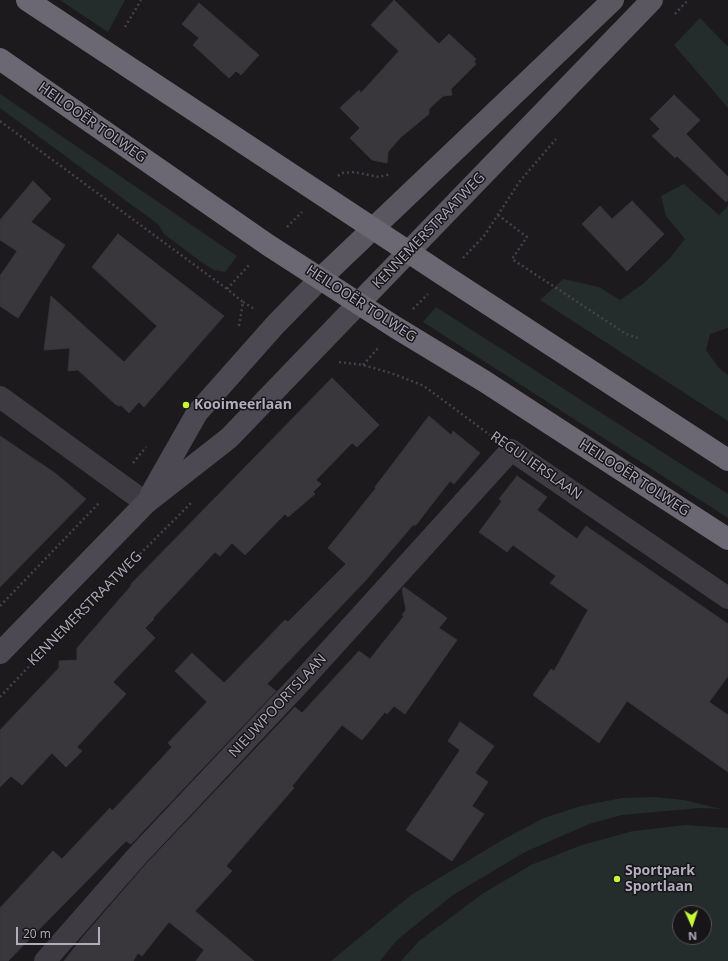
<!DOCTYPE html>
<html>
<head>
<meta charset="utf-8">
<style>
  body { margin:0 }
  #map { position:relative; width:728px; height:961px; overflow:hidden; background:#1c1a1d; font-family:"Open Sans",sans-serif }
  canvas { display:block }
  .north { position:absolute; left:672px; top:905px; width:40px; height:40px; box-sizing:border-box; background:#171518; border:1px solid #55525a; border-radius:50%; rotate:177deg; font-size:11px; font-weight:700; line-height:16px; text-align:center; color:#b1adbd }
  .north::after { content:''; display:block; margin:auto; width:14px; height:18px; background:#c8f738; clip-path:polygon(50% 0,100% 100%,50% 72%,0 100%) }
  .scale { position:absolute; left:16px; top:927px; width:84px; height:18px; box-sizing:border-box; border:2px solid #b1adbd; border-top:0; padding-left:5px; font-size:12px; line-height:14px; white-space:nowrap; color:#b1adbd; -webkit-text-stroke:3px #171518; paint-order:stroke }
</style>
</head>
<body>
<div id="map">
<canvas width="728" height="961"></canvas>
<div class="north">N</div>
<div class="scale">20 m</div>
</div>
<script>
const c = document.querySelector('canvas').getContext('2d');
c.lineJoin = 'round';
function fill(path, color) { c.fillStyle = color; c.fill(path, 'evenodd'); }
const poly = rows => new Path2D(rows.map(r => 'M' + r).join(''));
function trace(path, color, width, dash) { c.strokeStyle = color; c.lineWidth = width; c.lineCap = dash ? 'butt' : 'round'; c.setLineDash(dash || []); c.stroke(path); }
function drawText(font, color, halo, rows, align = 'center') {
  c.font = font + ' "Open Sans",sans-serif'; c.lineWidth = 3; c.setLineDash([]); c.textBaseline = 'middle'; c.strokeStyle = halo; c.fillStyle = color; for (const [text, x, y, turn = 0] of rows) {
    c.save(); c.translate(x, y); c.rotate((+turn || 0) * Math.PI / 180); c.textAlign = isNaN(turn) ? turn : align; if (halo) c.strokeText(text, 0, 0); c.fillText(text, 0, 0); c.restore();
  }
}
fill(poly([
  [60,0,125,0,108,32],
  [700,18,728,47,728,108,674,45],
  [0,94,237,256,225,272,214,270,200,261,164,234,159,225,0,108],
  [684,184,719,215,728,206,728,328,710,334,706,350,719,368,728,375,728,421,540,300,563,279,599,287,620,300,643,284,670,258,685,239,666,216,661,196],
  [436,307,728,494,728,518,423,322],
  [653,797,684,800,721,809,700,808,622,815,589,824,525,852,453,895,397,940,380,961,331,961,411,895,504,839,544,818,581,806,622,798],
  [686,825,728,828,728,961,401,961,419,941,482,894,531,865,582,845,633,831],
  [680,913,704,913,704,937,680,937]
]), '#242d2b');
const building = poly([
  [394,0,439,44,449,34,476,59,474,62,476,64,451,89,452,95,443,96,429,109,429,114,401,137,388,152,387,163,372,160,350,138,360,128,340,108,359,90,361,93,399,51,371,25,394,0],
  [199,3,259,55,241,75,236,71,229,78,193,45,199,38,182,24,199,3],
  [674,95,700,120,686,134,728,177,728,200,726,202,677,156,675,158,652,136,660,129,650,119,674,95],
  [33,181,51,199,31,222,65,245,18,318,0,306,0,276,17,251,0,240,0,220,33,181],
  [632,201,664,234,627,271,582,224,600,206,612,219,632,201],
  [118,234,224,316,144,407,139,402,129,413,121,405,119,406,115,404,78,370,68,371,70,348,44,350,51,296,124,362,157,326,92,267,118,234],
  [332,378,379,425,357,447,352,443,316,480,321,484,313,492,315,494,288,517,285,514,245,555,232,543,220,556,215,552,153,618,154,619,145,628,155,638,113,682,126,694,77,747,82,751,66,767,52,753,22,785,11,776,0,787,0,730,59,668,59,661,77,660,77,648,131,586,131,584,332,378],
  [429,416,451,435,453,431,480,453,454,484,450,481,416,525,413,525,366,580,267,684,276,691,131,844,126,841,8,961,0,961,0,908,53,851,62,859,110,808,112,811,172,747,168,743,207,702,175,671,192,653,224,683,285,620,288,622,346,564,328,548,376,488,375,487,429,416],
  [0,436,55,473,86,499,0,587,0,436],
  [517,476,547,497,537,510,577,539,586,526,728,624,728,676,709,702,728,715,728,772,627,701,599,743,533,695,551,669,554,671,588,610,550,583,556,576,513,545,507,552,479,532,502,501,499,499,517,476],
  [404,587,447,618,439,628,457,640,405,714,394,706,387,714,385,712,362,740,342,725,292,786,294,788,226,866,232,871,195,911,254,961,196,961,204,950,169,922,142,956,138,953,133,961,64,961,81,939,147,863,295,707,302,713,359,651,370,659,404,616,402,615,406,610,402,589,404,587],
  [460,722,494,746,475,773,488,782,472,806,484,814,452,861,406,830,460,750,448,741,460,722]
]);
fill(building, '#39373c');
trace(building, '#373439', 1);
trace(poly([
  [675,14,688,0],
  [125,27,141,0],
  [0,121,227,289],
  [338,176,342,173,354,172,379,177,391,174],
  [498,215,527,237,512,259,626,334,638,338],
  [287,227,302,212],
  [463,258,484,236,520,181,556,139],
  [243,302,256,310],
  [413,309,428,294],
  [239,326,243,302,227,289,250,264],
  [339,362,363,365,391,373,424,386,490,435],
  [363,365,379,347],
  [133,463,146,447],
  [0,606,100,502],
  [0,697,56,638,193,501]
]), '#444149', 2.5, [2, 3]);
trace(poly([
  [0,397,146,503],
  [45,961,138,855,299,684,511,450,728,598]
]), '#3e3b42', 22);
trace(poly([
  [151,494,197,413,276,324,321,278],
  [0,653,146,503,229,438,359,303]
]), '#4c4952', 22);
trace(poly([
  [321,278,613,0],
  [359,303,652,0]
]), '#5b5761', 22);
trace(poly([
  [27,0,445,276,728,460],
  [0,59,268,245,395,327,484,381,728,539]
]), '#6b6773', 22);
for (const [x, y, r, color] of [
  [186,405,4,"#c8f738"],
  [617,879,4,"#c8f738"]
]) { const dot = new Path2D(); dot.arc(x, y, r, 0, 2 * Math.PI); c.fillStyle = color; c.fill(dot); trace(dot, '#171518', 1.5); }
drawText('14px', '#b1adbd', '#171518', [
  ["HEILOOËR TOLWEG",92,123,35],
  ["KENNEMERSTRAATWEG",429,231,-46],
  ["HEILOOËR TOLWEG",361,304,33],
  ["REGULIERSLAAN",536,466,35],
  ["HEILOOËR TOLWEG",634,478,33],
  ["KENNEMERSTRAATWEG",85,609,-45],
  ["NIEUWPOORTSLAAN",278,706,-47]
]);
drawText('bold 14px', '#b1adbd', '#171518', [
  ["Kooimeerlaan",194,405],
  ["Sportpark",625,871],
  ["Sportlaan",625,887]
], 'left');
</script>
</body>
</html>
